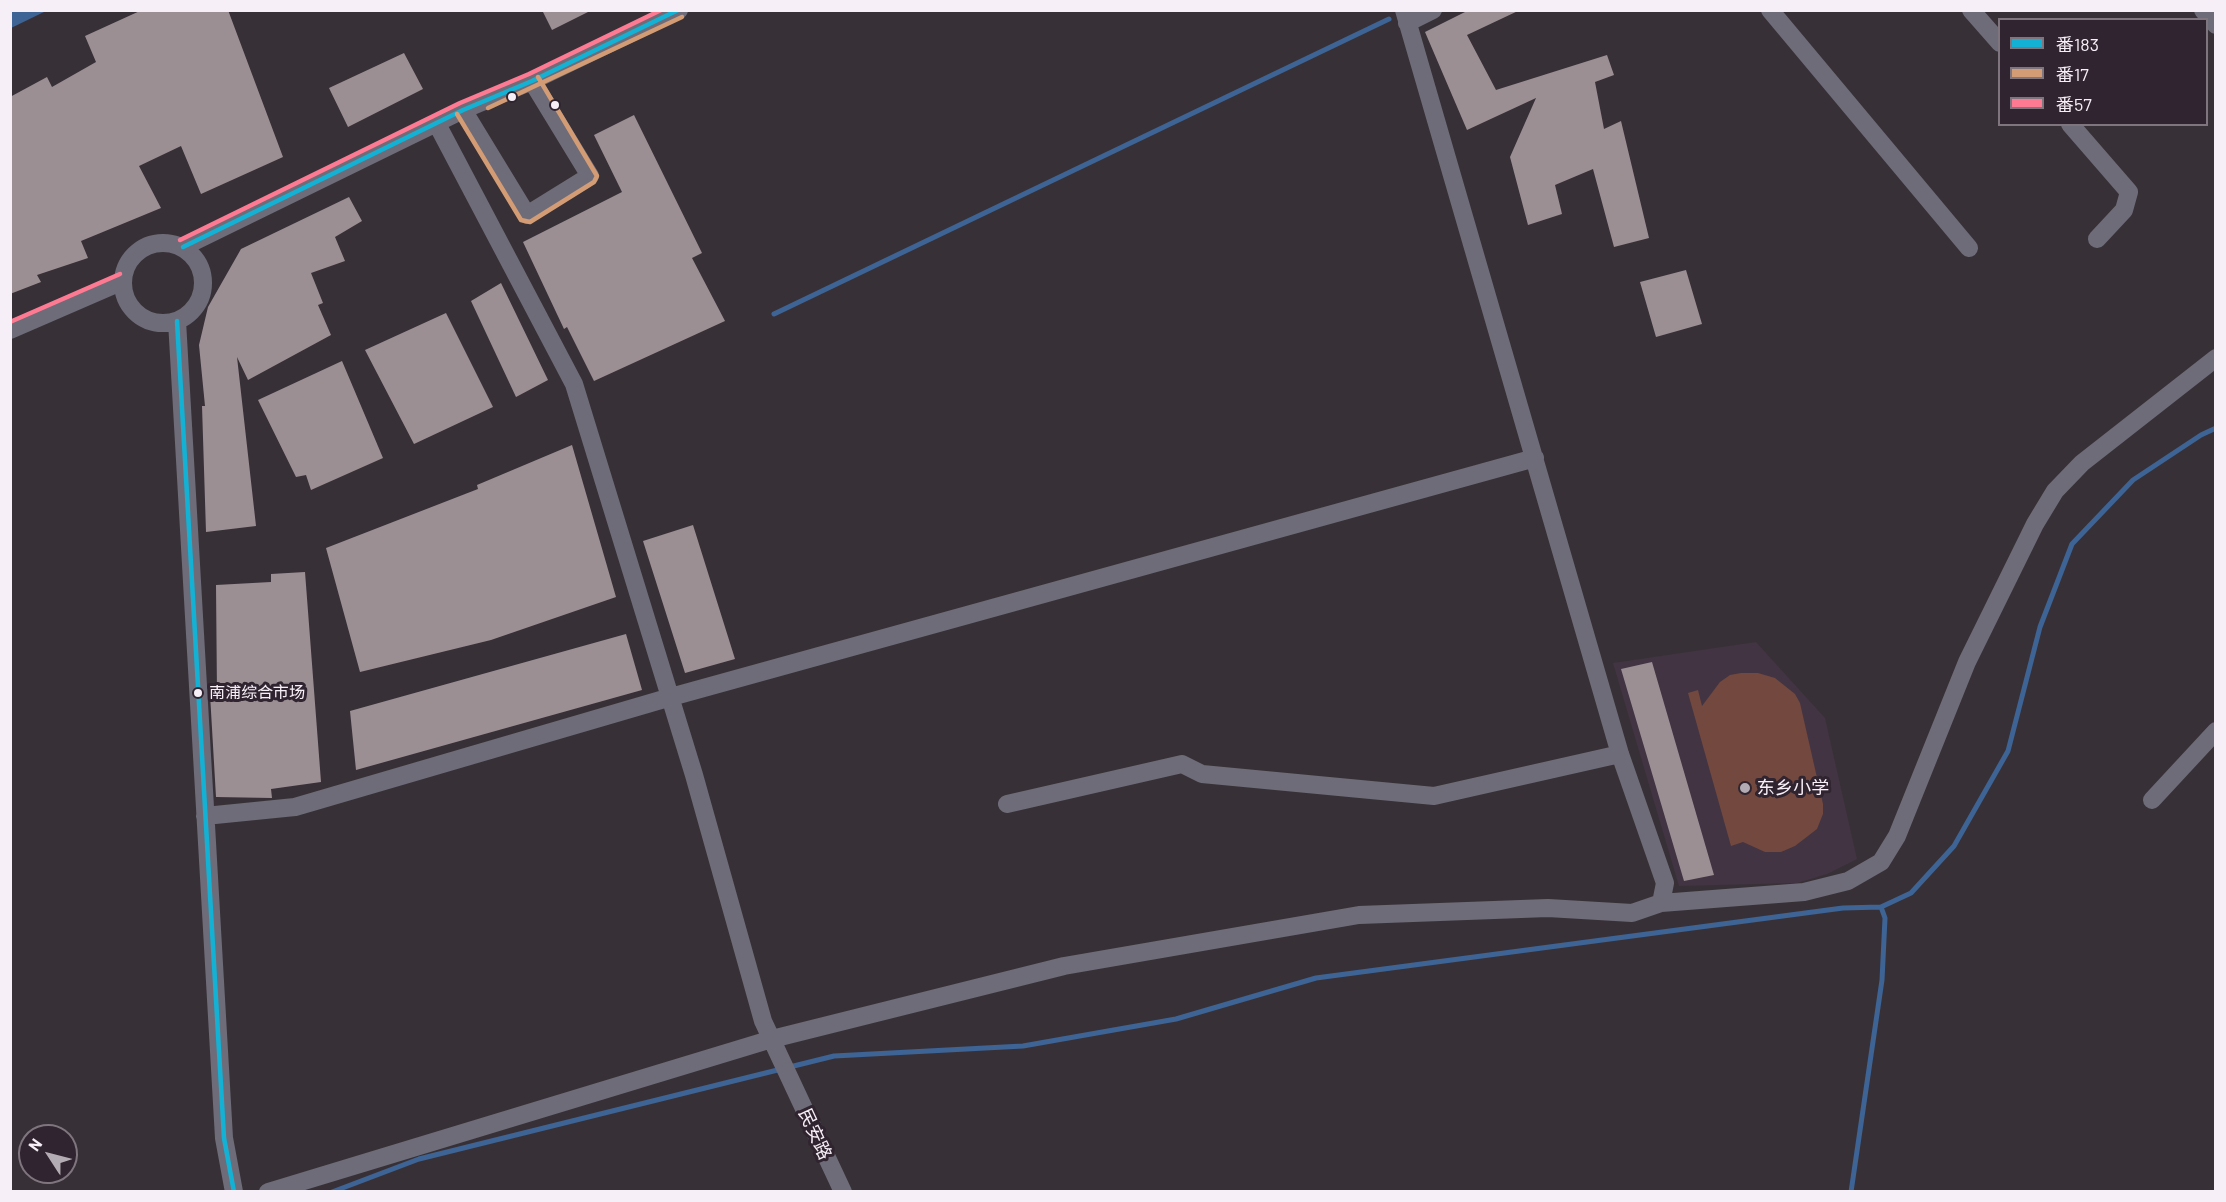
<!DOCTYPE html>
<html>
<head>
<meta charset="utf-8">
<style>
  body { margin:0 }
  #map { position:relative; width:2226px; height:1202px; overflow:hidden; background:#373137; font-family:Barlow,"Noto Sans SC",sans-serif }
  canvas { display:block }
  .frame { position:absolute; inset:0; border:12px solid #f7eff7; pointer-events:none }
  .legend { position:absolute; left:1998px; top:18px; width:210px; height:108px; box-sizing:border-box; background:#2f242f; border:2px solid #7f757f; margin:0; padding:8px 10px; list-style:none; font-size:18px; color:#f7eff7 }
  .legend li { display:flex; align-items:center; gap:12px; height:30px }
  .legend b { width:30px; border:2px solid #7f757f }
  .north { position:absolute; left:18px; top:1124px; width:60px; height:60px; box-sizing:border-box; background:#2f242f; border:2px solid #7f757f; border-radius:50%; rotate:306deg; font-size:16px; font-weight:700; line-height:24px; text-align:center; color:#f7eff7 }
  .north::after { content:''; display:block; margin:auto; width:21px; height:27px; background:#b4acb4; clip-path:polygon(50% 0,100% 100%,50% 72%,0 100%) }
</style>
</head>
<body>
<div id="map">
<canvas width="2226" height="1202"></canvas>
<div class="frame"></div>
<ul class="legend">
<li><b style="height:8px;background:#13b2d5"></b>番183</li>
<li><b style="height:8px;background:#d39c74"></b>番17</li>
<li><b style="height:8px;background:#fe7a93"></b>番57</li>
</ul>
<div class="north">N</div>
</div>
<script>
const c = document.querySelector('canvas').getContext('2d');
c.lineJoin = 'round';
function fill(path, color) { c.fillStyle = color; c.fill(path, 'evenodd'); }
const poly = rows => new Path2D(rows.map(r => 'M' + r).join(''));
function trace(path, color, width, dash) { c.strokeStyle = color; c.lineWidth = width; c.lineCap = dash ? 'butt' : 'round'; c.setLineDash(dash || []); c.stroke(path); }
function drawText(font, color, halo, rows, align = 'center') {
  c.font = font + ' Barlow,"Noto Sans SC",sans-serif'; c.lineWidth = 6; c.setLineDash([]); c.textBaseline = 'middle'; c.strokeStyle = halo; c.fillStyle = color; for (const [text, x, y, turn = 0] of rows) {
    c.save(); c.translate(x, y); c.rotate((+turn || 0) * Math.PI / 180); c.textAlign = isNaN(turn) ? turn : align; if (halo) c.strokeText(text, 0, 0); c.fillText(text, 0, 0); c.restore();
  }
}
fill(poly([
  [1756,642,1825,718,1857,859,1827,874,1797,883,1679,886,1613,663]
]), '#423442');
fill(poly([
  [1741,673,1758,673,1775,678,1795,694,1800,703,1823,804,1823,814,1817,829,1795,846,1781,852,1765,852,1743,842,1731,846,1688,693,1698,690,1702,706,1720,682,1730,675]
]), '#72483f');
fill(poly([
  [11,10,46,10,46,11,11,28]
]), '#3e6495');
trace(poly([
  [774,314,1389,19],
  [332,1192,419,1159,834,1056,1023,1046,1176,1019,1316,978,1843,908,1881,907],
  [1851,1192,1882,980,1885,918,1881,907,1911,893,1954,846,2008,751,2040,627,2072,544,2133,480,2201,435,2216,428]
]), '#3e6495', 5);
fill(poly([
  [142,10,228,10,283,157,201,194,181,146,139,166,161,208,81,241,88,258,37,275,41,282,10,294,10,97,47,77,52,87,96,62,85,36],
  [542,10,592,10,552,30],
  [1469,10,1520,10,1467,35,1496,90,1607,55,1614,75,1595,82,1604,129,1621,121,1649,238,1614,247,1593,169,1555,185,1562,214,1528,225,1510,157,1536,98,1467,130,1425,32],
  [404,53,423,89,348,127,329,88],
  [634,115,702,253,692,258,725,321,594,381,567,327,564,329,523,242,622,192,594,135],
  [349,197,362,221,335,237,345,261,311,273,323,303,318,305,331,335,248,380,237,357,256,526,206,532,202,406,205,406,199,345,208,307,241,249],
  [1686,270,1702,324,1656,337,1640,282],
  [501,283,548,380,516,397,471,301],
  [446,313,493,407,414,444,365,350],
  [342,361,383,458,311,490,306,475,296,477,258,400],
  [572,445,616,597,491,640,360,672,326,548,478,489,477,485],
  [693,525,735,659,685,673,643,541],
  [305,572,321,782,271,789,272,798,216,797,210,694,217,694,216,585,271,582,271,574],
  [626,634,642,690,356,770,350,711],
  [1652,662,1714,875,1684,881,1621,669]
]), '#9c8f94');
trace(poly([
  [1770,10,1969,248],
  [1971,10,2000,43],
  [2203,10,2216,25],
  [1407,23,1433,10],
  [463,110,527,215,590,176,532,81],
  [437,124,574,384,694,775,763,1021,843,1192],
  [2070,124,2129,192,2124,210,2097,239],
  '123 283a40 40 0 1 1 80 0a40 40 0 1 1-80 0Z',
  [183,247,463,110,532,81,679,10],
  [177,321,224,1138,234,1192],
  [10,330,123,281],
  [2152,800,2216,731],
  [1007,804,1182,764,1202,774,1434,796,1620,754],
  [205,816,295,807,671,697,1535,458],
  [1661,903,1804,892,1848,881,1881,862,1897,836,1967,662,2035,524,2055,491,2082,463,2216,358],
  [268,1192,772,1039,1064,966,1359,915,1548,908,1632,913,1661,903,1665,883,1620,754,1404,10]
]), '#6f6c79', 18);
trace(poly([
  [183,247,463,110,532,81,678,10],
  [177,321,224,1138,234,1192]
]), '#13b2d5', 4.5);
trace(poly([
  [488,108,682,17],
  [457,114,521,220,530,222,594,182,597,176,538,77]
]), '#d39c74', 4.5);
trace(poly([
  [180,240,460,103,529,74,661,10],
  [10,322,120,274]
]), '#fe7a93', 4.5);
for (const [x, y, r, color] of [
  [512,97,5,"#f7eff7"],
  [555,105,5,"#f7eff7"],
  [198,693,5,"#f7eff7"],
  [1745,788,6,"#b4acb4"]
]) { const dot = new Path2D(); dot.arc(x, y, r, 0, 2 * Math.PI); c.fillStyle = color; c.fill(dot); trace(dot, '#2f242f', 2); }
drawText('16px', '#f7eff7', '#2f242f', [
  ["南浦综合市场",209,693]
], 'left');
drawText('18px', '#f7eff7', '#2f242f', [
  ["东乡小学",1757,788]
], 'left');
drawText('18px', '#f7eff7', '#2f242f', [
  ["民安路",815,1134,65]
]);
</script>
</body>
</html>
